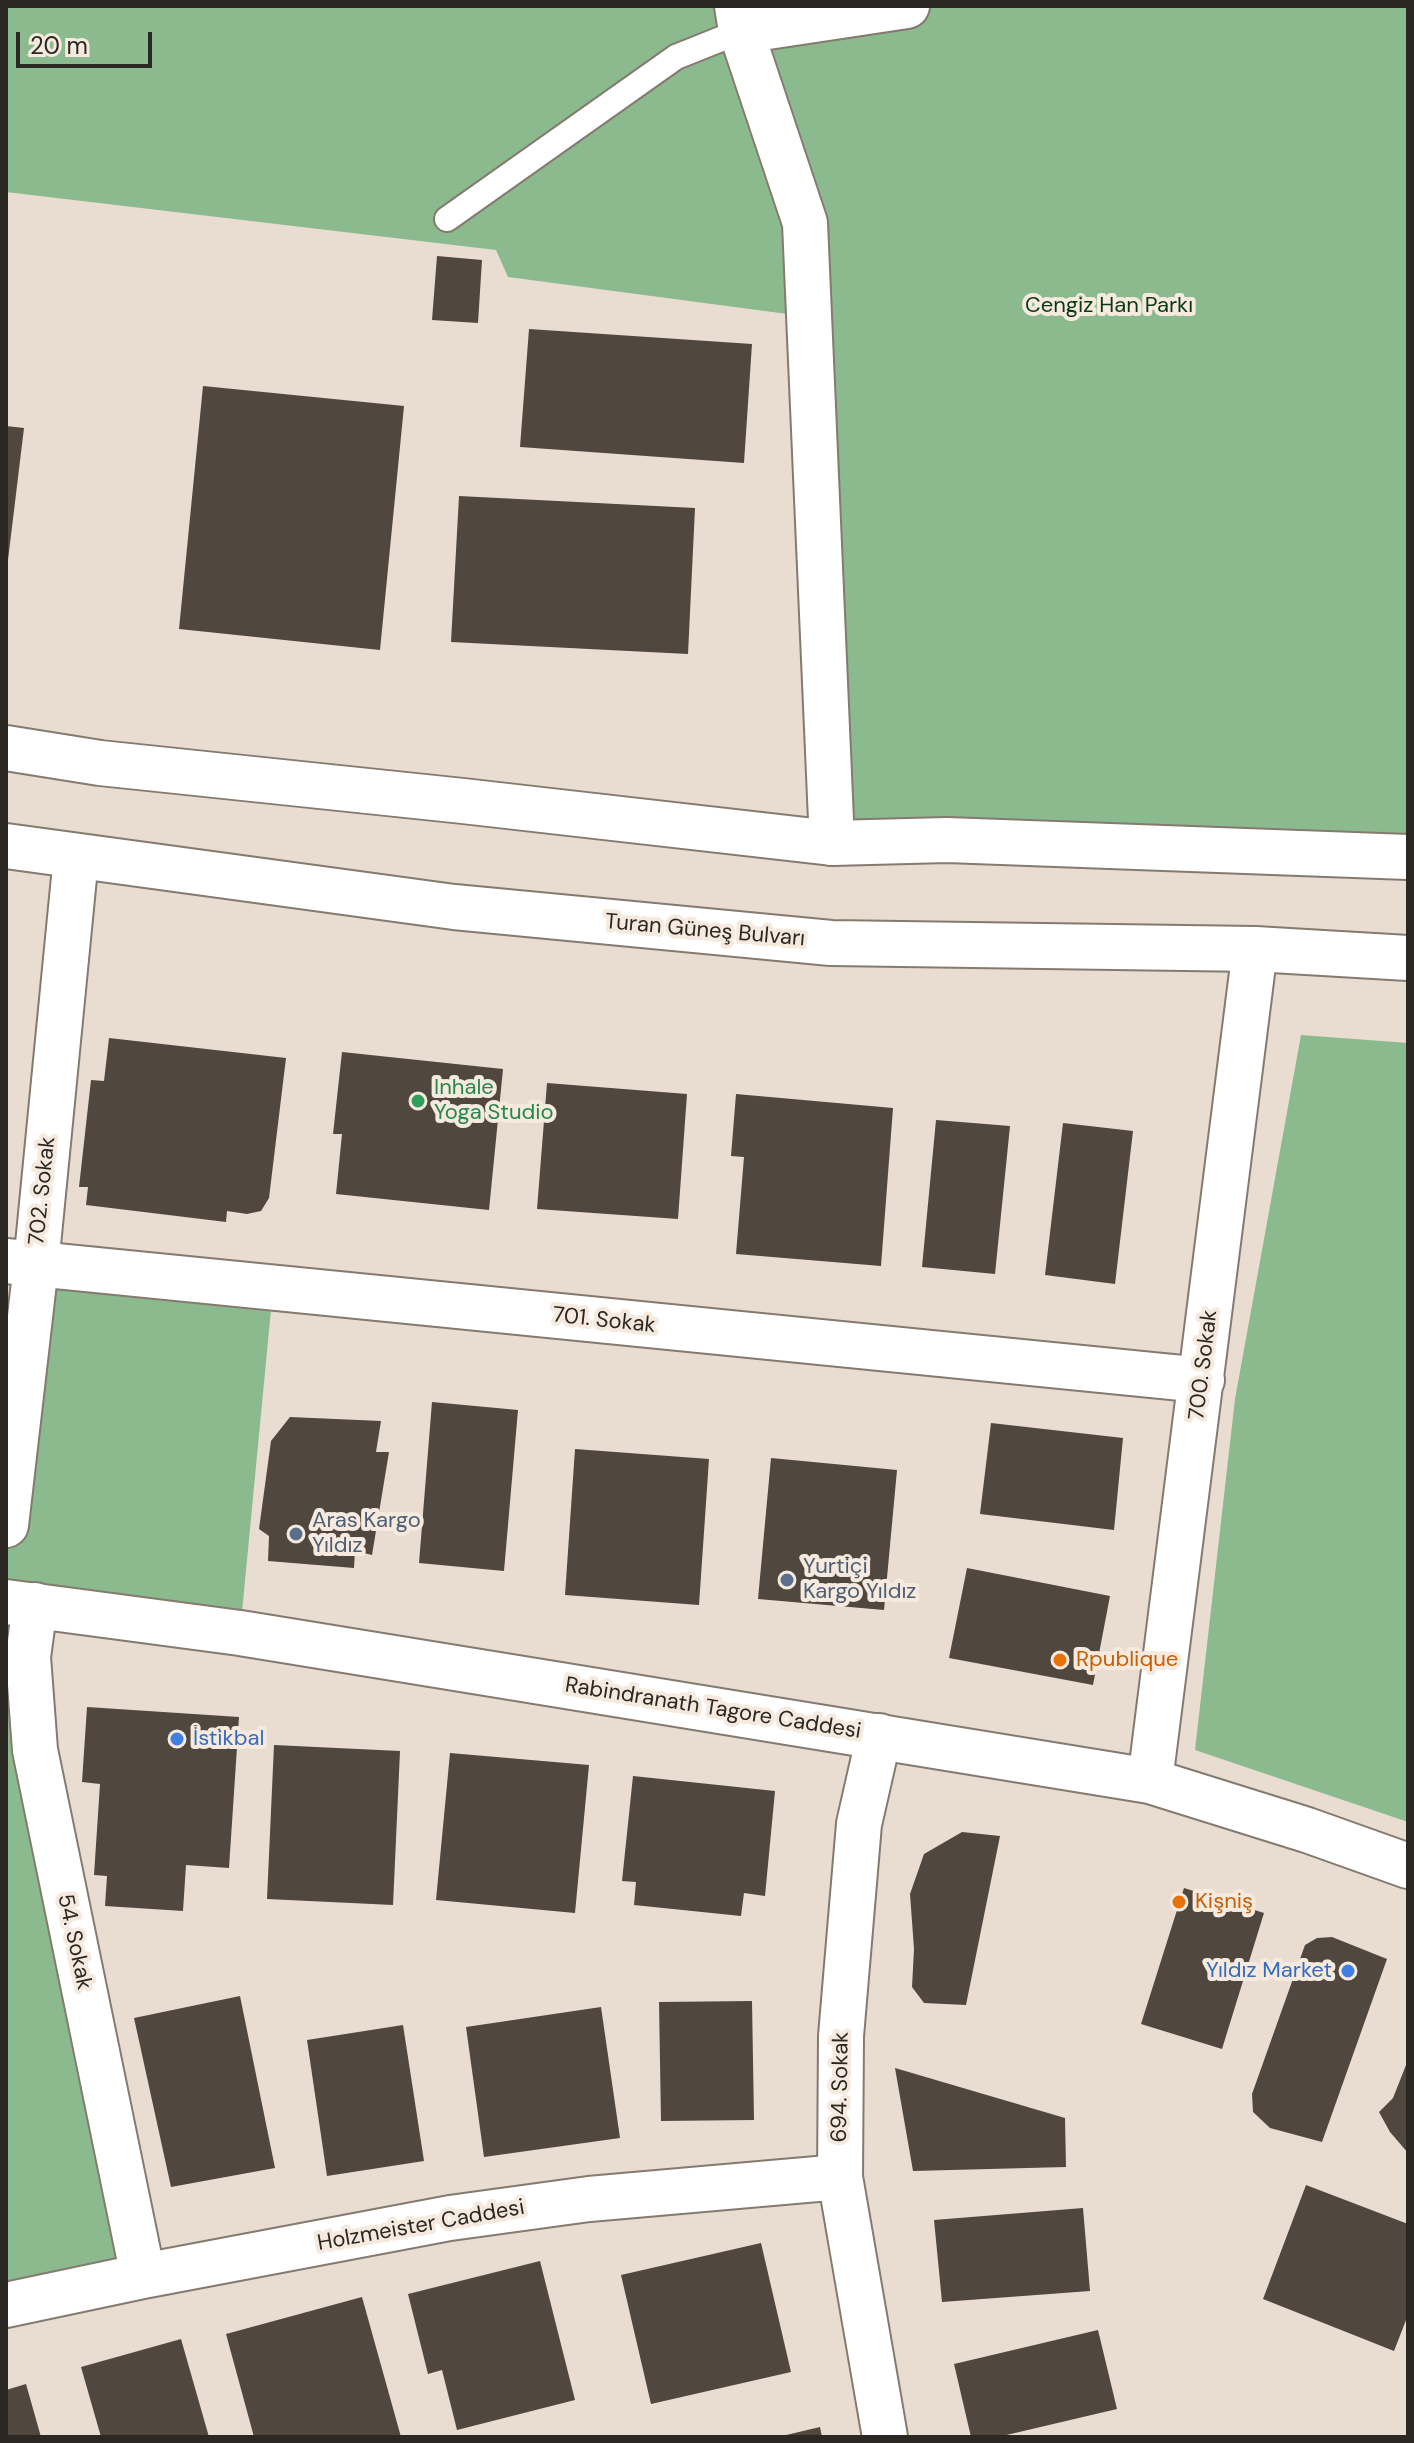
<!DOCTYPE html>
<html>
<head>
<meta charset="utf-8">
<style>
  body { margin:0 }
  #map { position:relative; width:1414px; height:2443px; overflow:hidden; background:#e9ddd2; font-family:"DM Sans",sans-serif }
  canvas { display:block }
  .frame { position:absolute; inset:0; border:8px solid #2b2723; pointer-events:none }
  .scale { position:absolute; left:16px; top:32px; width:136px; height:36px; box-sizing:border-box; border:4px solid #2b2723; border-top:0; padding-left:10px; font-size:24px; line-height:28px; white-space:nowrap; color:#2b2723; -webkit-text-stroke:6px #f6eadf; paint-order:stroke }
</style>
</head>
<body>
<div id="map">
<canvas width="1414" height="2443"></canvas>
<div class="frame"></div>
<div class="scale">20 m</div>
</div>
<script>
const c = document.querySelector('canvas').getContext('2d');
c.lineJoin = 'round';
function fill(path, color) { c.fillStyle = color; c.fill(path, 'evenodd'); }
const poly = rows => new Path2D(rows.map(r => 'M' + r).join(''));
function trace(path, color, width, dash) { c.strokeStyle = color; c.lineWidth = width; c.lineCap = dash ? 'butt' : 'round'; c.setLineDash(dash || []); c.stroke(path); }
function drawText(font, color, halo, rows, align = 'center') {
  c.font = font + ' "DM Sans",sans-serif'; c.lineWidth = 8; c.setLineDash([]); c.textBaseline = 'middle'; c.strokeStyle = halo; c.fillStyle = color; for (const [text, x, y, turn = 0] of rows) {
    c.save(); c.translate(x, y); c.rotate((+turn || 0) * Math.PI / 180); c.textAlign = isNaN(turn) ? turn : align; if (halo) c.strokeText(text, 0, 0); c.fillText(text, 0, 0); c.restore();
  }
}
fill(poly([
  [6,6,1408,6,1408,857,832,843,810,317,508,277,496,250,6,192],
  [1301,1035,1408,1043,1408,1822,1195,1750,1235,1399],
  [36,1265,273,1289,240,1633,35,1606,28,1657,143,2276,6,2305,6,1525]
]), '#8cba8f');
fill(poly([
  [437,256,482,260,478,323,432,320],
  [529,329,752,344,744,463,520,447],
  [203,386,404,406,380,650,179,629],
  [6,426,24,428,8,560,6,559],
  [459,496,695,508,688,654,451,642],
  [109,1038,286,1058,269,1198,261,1211,247,1214,227,1211,226,1222,86,1205,88,1187,79,1187,91,1080,104,1081],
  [342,1052,503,1069,489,1210,336,1194,342,1134,333,1134],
  [547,1083,687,1094,678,1219,537,1209],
  [736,1094,893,1108,881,1266,736,1254,744,1157,731,1156],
  [936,1120,1010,1126,995,1274,922,1267],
  [1063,1123,1133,1131,1115,1284,1045,1275],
  [432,1402,518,1410,504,1571,419,1563],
  [290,1417,381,1421,376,1452,389,1452,372,1555,355,1551,354,1568,268,1561,269,1536,259,1529,271,1441],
  [991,1423,1123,1438,1114,1530,980,1514],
  [575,1449,709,1459,699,1605,565,1595],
  [771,1458,897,1470,884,1610,758,1599],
  [967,1568,1110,1596,1093,1685,949,1658],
  [87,1707,239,1717,229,1868,186,1865,183,1911,105,1906,107,1876,94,1875,100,1784,82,1782],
  [274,1745,400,1751,393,1905,267,1899],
  [450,1753,589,1765,575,1913,436,1900],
  [633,1776,775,1791,765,1896,744,1893,741,1916,634,1905,636,1882,622,1881],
  [962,1832,1000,1836,966,2005,924,2003,912,1987,914,1949,910,1894,924,1854],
  [1184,1888,1264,1913,1222,2049,1141,2024],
  [1332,1937,1387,1959,1322,2142,1270,2128,1253,2112,1252,2094,1305,1945,1317,1938],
  [240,1996,275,2168,171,2187,134,2018],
  [752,2001,754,2120,661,2121,659,2002],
  [601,2007,620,2138,484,2157,466,2027],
  [403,2025,424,2161,327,2176,307,2040],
  [1408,2060,1408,2153,1390,2132,1379,2112,1393,2098],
  [895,2068,1065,2118,1066,2167,913,2171],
  [1306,2185,1408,2224,1408,2315,1394,2351,1263,2299],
  [1083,2208,1090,2291,942,2302,934,2220],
  [761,2243,791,2372,651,2404,621,2275],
  [540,2261,575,2400,457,2430,442,2370,428,2374,408,2294],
  [362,2297,401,2437,254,2437,226,2334],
  [1098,2330,1117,2409,998,2437,971,2437,954,2364],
  [181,2339,209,2437,101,2437,81,2367],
  [26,2384,41,2437,6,2437,6,2390],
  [820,2427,822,2437,782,2437,782,2436]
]), '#50473e');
const service = poly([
  [447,219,676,57,741,31]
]);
const minor = poly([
  [737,6,741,31,805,223,832,843],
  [741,31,907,6],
  [6,1261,1202,1380],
  [6,1525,36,1265,76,857],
  [35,1605,28,1657,35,1750,143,2276],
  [879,1736,859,1824,841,2036,840,2177,885,2437],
  [1150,1781,1255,949],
  [6,2305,143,2276,450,2218,589,2199,840,2177]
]);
const secondary = poly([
  [6,1602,240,1633,1150,1781,1307,1830,1408,1866]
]);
const primary = poly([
  [6,748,100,763,463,801,832,843,947,840,1408,857],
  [6,846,454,907,831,943,1255,949,1408,958]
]);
trace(service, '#847a70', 28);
trace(minor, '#847a70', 48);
trace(secondary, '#847a70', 48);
trace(primary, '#847a70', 48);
trace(service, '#fff', 24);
trace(minor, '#fff', 44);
trace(secondary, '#fff', 44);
trace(primary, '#fff', 44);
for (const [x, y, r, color] of [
  [418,1101,8,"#2e9e5b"],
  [296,1534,8,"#5c6f8a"],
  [787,1580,8,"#5c6f8a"],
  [1060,1660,8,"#e8710a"],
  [177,1739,8,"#3f7fe0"],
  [1179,1902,8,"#e8710a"],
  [1348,1971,8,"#3f7fe0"]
]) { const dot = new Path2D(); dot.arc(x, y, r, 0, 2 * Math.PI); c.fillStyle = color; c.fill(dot); trace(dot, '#f6eadf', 3); }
drawText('22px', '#073812', '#f6eadf', [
  ["Cengiz Han Parkı",1109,306]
]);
drawText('22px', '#2b2723', '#f6eadf', [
  ["Turan Güneş Bulvarı",705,931,5],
  ["702. Sokak",43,1191,-84],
  ["701. Sokak",604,1321,6],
  ["700. Sokak",1204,1365,-83],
  ["Rabindranath Tagore Caddesi",713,1709,9],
  ["54. Sokak",74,1942,78],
  ["694. Sokak",841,2087,-89],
  ["Holzmeister Caddesi",421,2226,-10]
]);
drawText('22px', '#27864d', '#f6eadf', [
  ["Inhale",434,1088],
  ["Yoga Studio",434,1113]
], 'left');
drawText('22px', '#4e5e75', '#f6eadf', [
  ["Aras Kargo",312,1521],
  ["Yıldız",312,1546],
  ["Yurtiçi",803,1567],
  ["Kargo Yıldız",803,1592]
], 'left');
drawText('22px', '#c56008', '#f6eadf', [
  ["Rpublique",1076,1660],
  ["Kişniş",1195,1902]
], 'left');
drawText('22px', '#366cbe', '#f6eadf', [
  ["İstikbal",193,1739],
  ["Yıldız Market",1332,1971,"right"]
], 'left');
</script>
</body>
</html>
